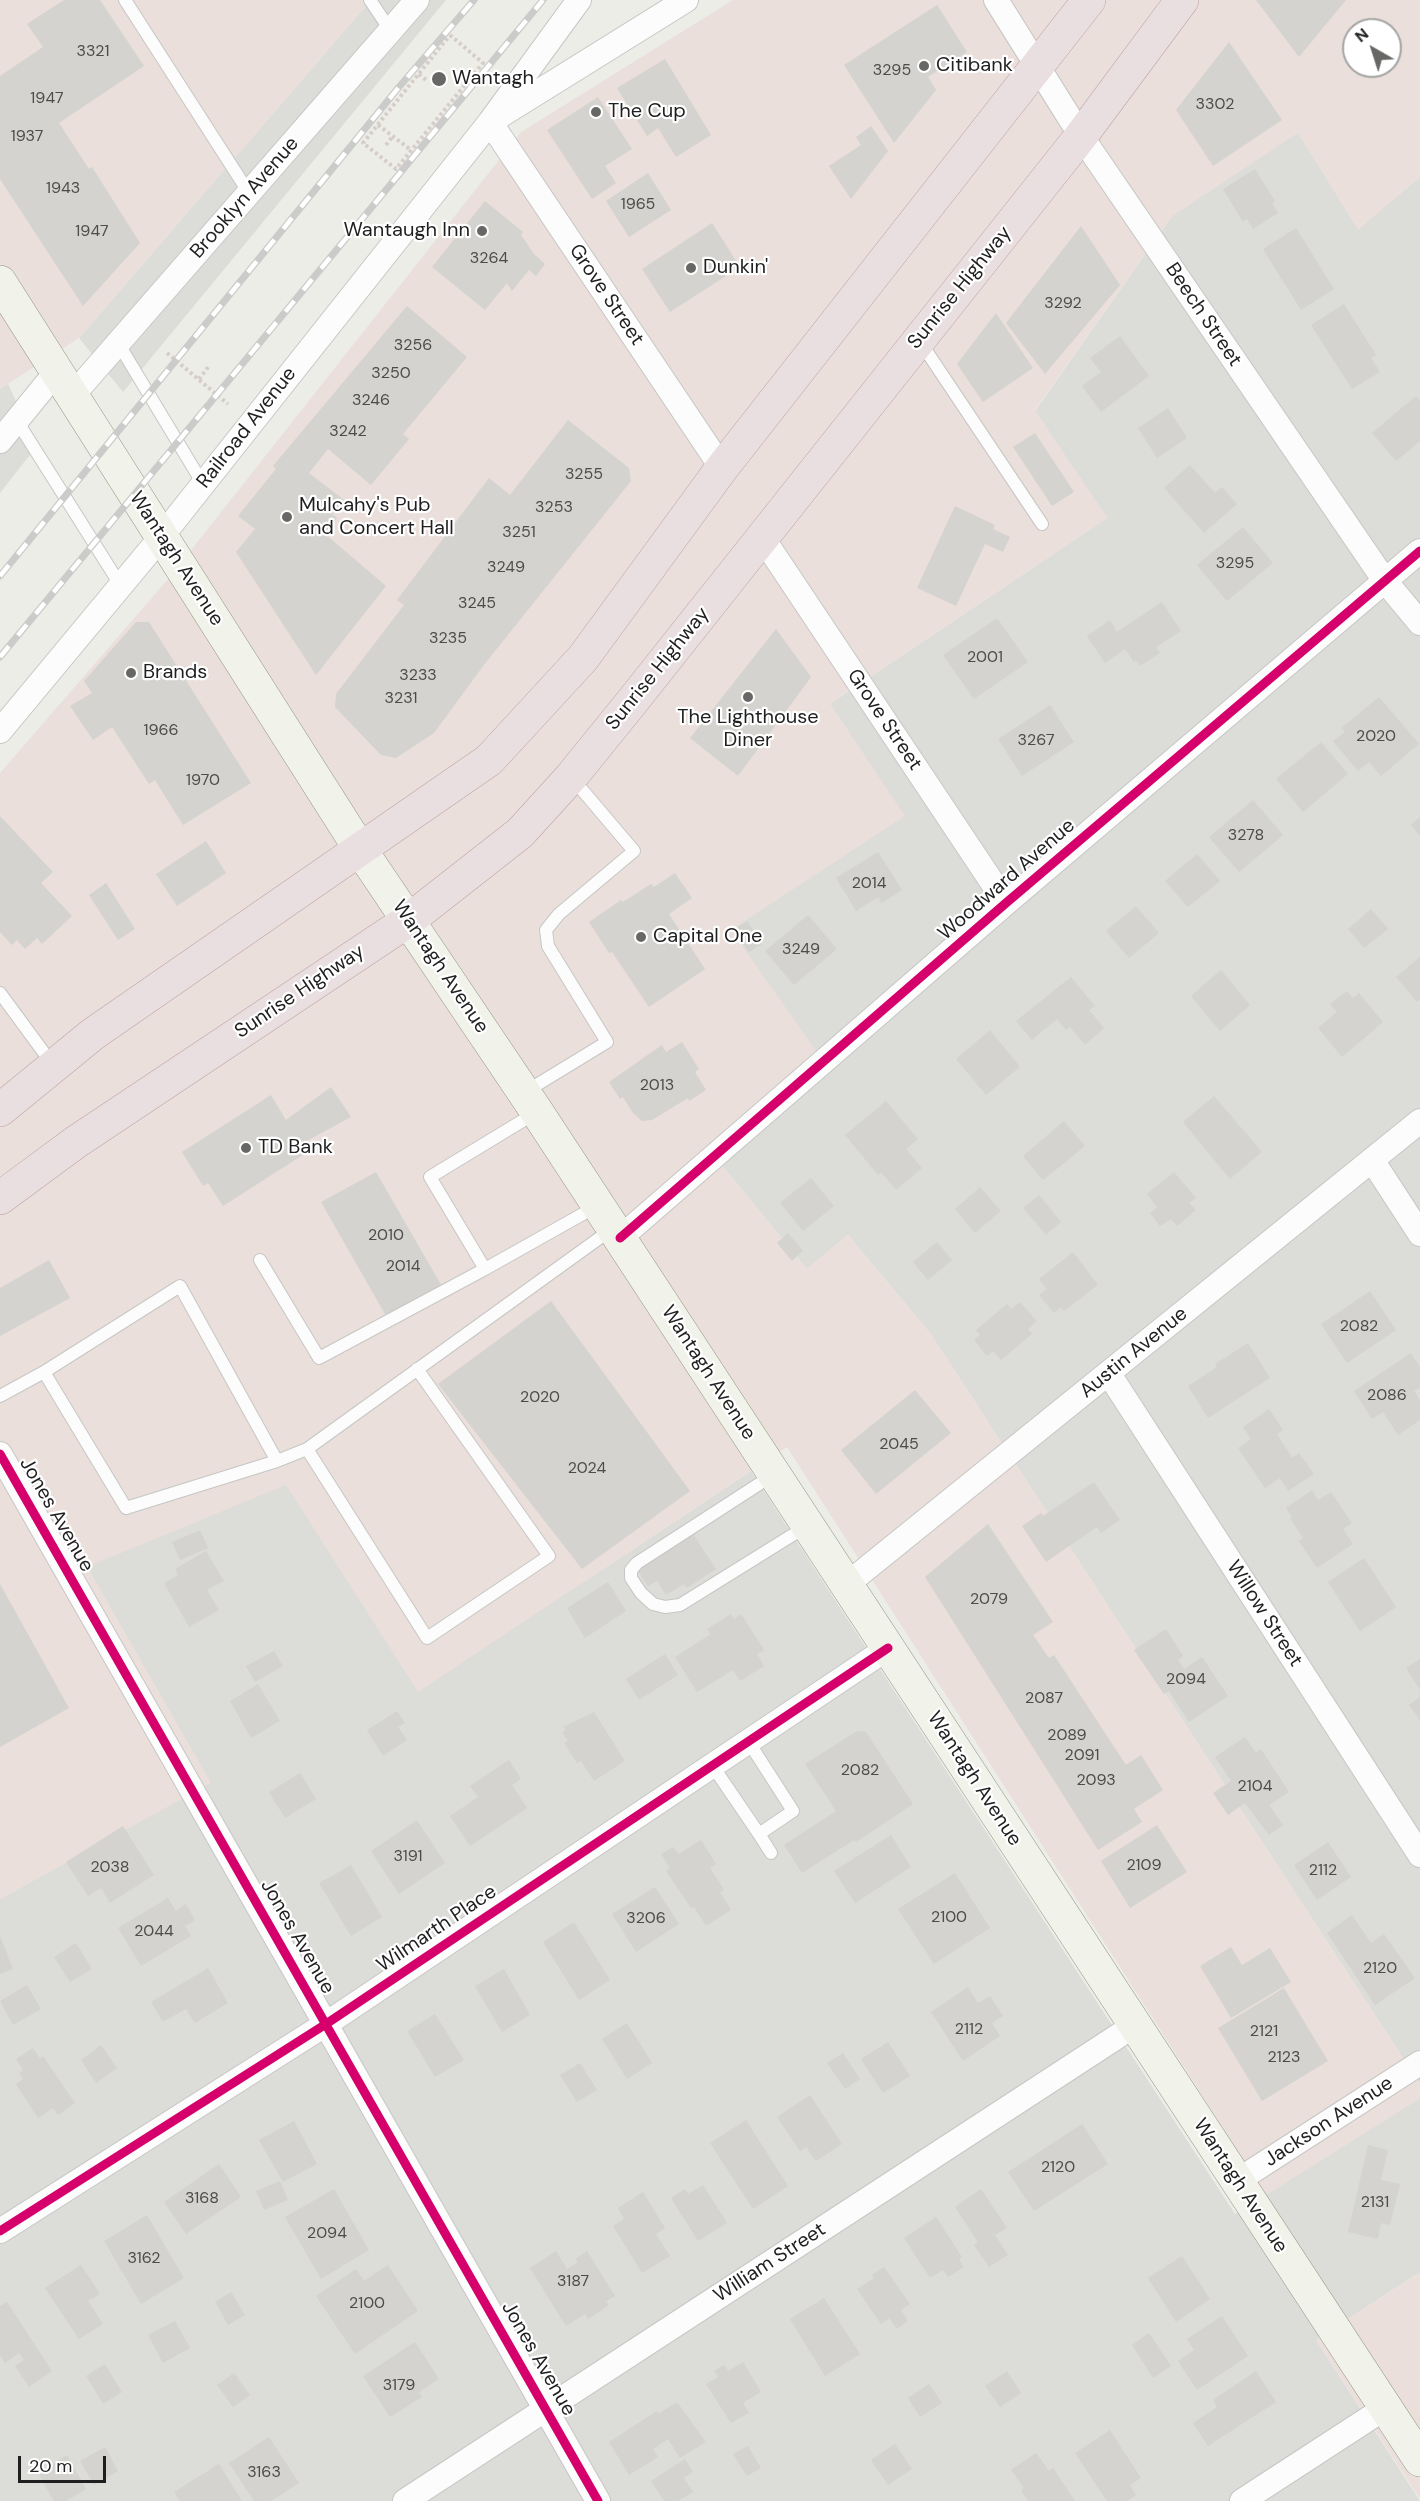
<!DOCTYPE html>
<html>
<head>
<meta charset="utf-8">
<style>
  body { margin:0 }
  #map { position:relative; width:1420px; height:2501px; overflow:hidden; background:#edede8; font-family:"DM Sans",sans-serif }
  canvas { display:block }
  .north { position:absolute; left:1342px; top:18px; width:60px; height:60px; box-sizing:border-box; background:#fff; border:2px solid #a5a5a5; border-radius:50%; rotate:321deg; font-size:16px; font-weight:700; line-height:24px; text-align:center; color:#1f1f1f }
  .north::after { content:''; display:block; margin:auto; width:21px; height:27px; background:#676765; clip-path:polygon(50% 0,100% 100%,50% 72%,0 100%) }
  .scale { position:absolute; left:18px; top:2456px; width:88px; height:27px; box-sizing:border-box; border:3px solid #1f1f1f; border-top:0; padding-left:8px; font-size:18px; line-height:21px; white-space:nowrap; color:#1f1f1f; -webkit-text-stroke:4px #fff; paint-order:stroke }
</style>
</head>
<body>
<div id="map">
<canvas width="1420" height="2501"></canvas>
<div class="north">N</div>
<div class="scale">20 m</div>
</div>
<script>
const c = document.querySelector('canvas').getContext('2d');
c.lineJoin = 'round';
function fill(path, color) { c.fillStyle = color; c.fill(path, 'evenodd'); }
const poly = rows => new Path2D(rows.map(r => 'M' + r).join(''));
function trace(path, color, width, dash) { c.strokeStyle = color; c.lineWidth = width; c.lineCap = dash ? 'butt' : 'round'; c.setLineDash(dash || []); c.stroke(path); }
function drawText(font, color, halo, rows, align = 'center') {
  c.font = font + ' "DM Sans",sans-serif'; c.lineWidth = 4.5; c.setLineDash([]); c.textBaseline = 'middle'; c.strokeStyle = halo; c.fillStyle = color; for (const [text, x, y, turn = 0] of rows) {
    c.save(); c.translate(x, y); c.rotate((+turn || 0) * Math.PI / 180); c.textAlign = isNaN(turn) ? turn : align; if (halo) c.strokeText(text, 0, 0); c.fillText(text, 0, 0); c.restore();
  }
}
fill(poly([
  [371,0,446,0,123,392,79,338],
  [1298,132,1358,229,1420,177,1420,2084,930,1333,848,1235,807,1269,707,1147,730,930,889,793,830,704,1107,518,1035,411,1172,216],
  [8,384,37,446,0,493,0,389],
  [0,1344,585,1581,751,1471,1235,2214,1420,2098,1420,2272,1316,2340,1420,2501,0,2501,0,1899,210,1782,87,1567]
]), '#dcdcd9');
fill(poly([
  [0,0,371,0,79,338,0,389],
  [733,0,1420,0,1420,177,1358,230,1298,133,1172,216,1035,410,1107,518,830,704,905,816,731,930,817,1052,707,1147,807,1269,848,1235,930,1333,1420,2084,1420,2098,1266,2195,787,1447,418,1692,286,1485,87,1567,211,1783,0,1899,0,773,169,578,521,132],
  [1354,30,1390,30,1390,66,1354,66],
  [1420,2272,1420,2499,1316,2340]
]), '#eadfda');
fill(poly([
  [64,0,100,0,144,66,59,123,89,169,92,167,140,243,83,306,0,179,0,76,43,47,27,24],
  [1256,0,1346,0,1299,57],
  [937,5,967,52,928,77,936,90,894,143,844,65],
  [1229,42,1282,120,1213,166,1176,110],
  [665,59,711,135,676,157,658,128,647,136,617,88],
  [598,97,632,149,605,166,616,183,592,199,547,130],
  [871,126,888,151,851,199,829,166,861,145,856,137],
  [1255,169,1275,201,1272,203,1278,213,1253,229,1247,219,1243,222,1223,189],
  [648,173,671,210,629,237,606,201],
  [485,201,523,232,521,235,534,254,545,264,536,276,529,270,512,291,507,283,485,310,432,267],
  [712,223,740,267,670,312,642,269],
  [1081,226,1120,285,1045,374,1006,323],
  [1296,228,1334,289,1301,310,1263,249],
  [1344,304,1376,355,1371,358,1380,372,1352,389,1311,325],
  [407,306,467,357,403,434,409,439,371,485,328,449,309,473,344,500,332,514,337,518,324,533,386,586,316,675,236,552,255,529,238,516,276,469,273,466],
  [996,313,1033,368,983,402,957,364],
  [1120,336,1149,376,1101,412,1082,386,1101,372,1090,358],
  [1416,396,1420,401,1420,441,1396,461,1372,433],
  [1168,408,1187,438,1157,458,1138,428],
  [568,420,629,468,631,481,483,666,434,733,396,758,381,755,335,707,336,694,404,605,397,600,489,478,510,495],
  [1035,433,1074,492,1052,506,1013,447],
  [1190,465,1215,493,1222,487,1237,504,1204,533,1164,488],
  [955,506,995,525,993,529,1010,537,1003,552,985,544,956,606,917,588],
  [1243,527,1273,563,1227,601,1197,565],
  [1162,602,1181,631,1156,647,1160,653,1140,666,1136,660,1134,662,1125,649,1105,663,1087,636,1110,620,1117,632],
  [997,618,1028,662,974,699,943,655],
  [136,622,149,622,251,783,183,825,155,780,149,784,112,727,93,740,70,706,92,693,84,681],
  [776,629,811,677,738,776,690,738],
  [1379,697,1419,744,1381,776,1369,762,1358,771,1333,741,1345,732,1341,728],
  [1050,705,1074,742,1022,776,998,739],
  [1321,742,1348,774,1303,812,1276,779],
  [1253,800,1283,835,1239,872,1209,837],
  [0,816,53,872,41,883,72,916,42,944,37,938,25,949,17,940,12,945,0,932],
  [1420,817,1420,836,1411,825],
  [206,841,226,873,177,906,156,874],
  [878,852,902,890,882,903,878,897,856,911,836,878],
  [1197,854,1220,881,1188,907,1165,881],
  [675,873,692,898,669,914,705,969,649,1007,612,952,609,953,589,922,621,900,623,902,651,884,654,887],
  [106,883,135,929,118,940,89,895],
  [1136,906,1159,933,1129,958,1106,931],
  [1371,909,1388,929,1364,948,1348,929],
  [808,915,837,949,794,985,765,951],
  [747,921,762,944,749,952,734,930],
  [1420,957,1420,999,1417,1002,1396,977],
  [1221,970,1250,1005,1220,1031,1191,996],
  [1071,977,1095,1006,1089,1010,1104,1028,1085,1045,1070,1027,1066,1030,1057,1019,1032,1040,1016,1021],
  [1347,991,1353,998,1359,993,1383,1022,1342,1057,1318,1028,1337,1012,1330,1004],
  [990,1030,1020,1067,986,1095,956,1059],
  [682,1042,699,1069,695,1072,706,1090,689,1101,688,1098,652,1120,642,1121,633,1113,623,1097,620,1099,609,1082,662,1045,666,1052],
  [331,1087,351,1117,301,1144,306,1153,223,1206,208,1183,203,1186,182,1152,271,1095,286,1120],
  [1214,1096,1262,1152,1230,1179,1183,1122],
  [886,1101,918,1139,906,1149,922,1168,896,1190,881,1172,878,1175,845,1135],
  [1064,1121,1085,1146,1043,1180,1023,1156],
  [376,1172,444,1290,385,1314,321,1202],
  [1174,1172,1196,1198,1189,1203,1196,1210,1177,1226,1171,1219,1160,1226,1150,1213,1157,1207,1147,1194],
  [811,1178,834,1206,803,1231,780,1203],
  [980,1187,1001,1211,975,1233,955,1209],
  [1039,1195,1061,1222,1046,1235,1023,1208],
  [788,1233,803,1251,792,1261,777,1243],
  [937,1242,952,1260,928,1280,913,1262],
  [1073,1252,1098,1285,1064,1311,1061,1307,1054,1313,1039,1295,1047,1289,1039,1279],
  [49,1260,70,1298,0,1336,0,1288],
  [1370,1291,1396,1330,1347,1363,1321,1324],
  [551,1301,690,1491,582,1569,438,1384],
  [1020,1302,1037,1321,1028,1329,1032,1334,1001,1360,993,1351,987,1356,974,1340,980,1335,976,1330,1007,1304,1011,1309],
  [1248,1343,1270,1378,1208,1418,1188,1386,1217,1367,1215,1364],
  [1411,1353,1420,1367,1420,1388,1414,1391,1420,1400,1420,1420,1398,1435,1383,1412,1372,1419,1354,1391],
  [915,1390,951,1433,876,1494,841,1450],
  [1269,1409,1283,1430,1277,1434,1292,1458,1299,1453,1314,1474,1288,1491,1280,1478,1265,1488,1238,1448,1251,1439,1243,1427],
  [1094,1482,1120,1520,1101,1533,1097,1527,1046,1562,1022,1526,1041,1513,1043,1516],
  [1312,1490,1318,1500,1331,1492,1352,1523,1343,1529,1353,1544,1317,1568,1299,1541,1303,1538,1290,1518,1292,1517,1286,1508],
  [988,1524,1053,1622,1033,1635,1049,1658,1054,1655,1126,1765,1141,1755,1163,1790,1134,1809,1142,1822,1098,1850,925,1577],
  [200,1530,208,1548,180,1560,172,1542],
  [693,1534,716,1569,687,1588,684,1584,666,1595,657,1581,648,1586,637,1570],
  [206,1551,224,1581,207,1590,219,1610,189,1627,164,1583,178,1575,175,1569],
  [1364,1558,1396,1607,1360,1631,1328,1582],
  [608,1582,626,1611,585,1638,567,1608],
  [0,1584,69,1708,0,1747],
  [731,1614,734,1619,741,1614,764,1650,757,1654,764,1666,740,1681,733,1670,697,1692,675,1657,711,1634,707,1629],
  [1166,1629,1183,1656,1178,1660,1184,1669,1202,1657,1228,1696,1189,1722,1169,1691,1164,1694,1134,1650],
  [274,1651,283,1666,255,1682,246,1666],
  [665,1654,678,1675,639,1700,626,1679],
  [1420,1659,1420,1690,1406,1668],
  [258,1684,280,1721,251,1738,230,1701],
  [1420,1697,1420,1720,1409,1705],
  [397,1711,405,1723,398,1727,407,1740,383,1756,367,1730],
  [594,1712,625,1761,594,1781,581,1761,577,1763,564,1743,568,1741,562,1732,566,1730,563,1727],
  [857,1731,866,1732,913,1804,856,1842,854,1840,802,1873,784,1845,836,1811,805,1764],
  [1245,1737,1256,1753,1261,1749,1289,1792,1269,1805,1283,1825,1269,1835,1245,1803,1228,1815,1213,1793,1231,1781,1215,1757],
  [509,1760,521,1779,512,1785,527,1808,470,1846,450,1816,478,1797,470,1786],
  [300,1773,316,1799,285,1818,269,1792],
  [417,1820,445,1863,399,1894,371,1851],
  [1157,1825,1187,1872,1130,1908,1101,1861],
  [123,1826,154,1875,110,1903,101,1888,88,1896,66,1862],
  [891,1835,911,1867,855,1903,834,1871],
  [701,1840,716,1864,710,1868,724,1890,720,1892,731,1910,706,1926,694,1907,691,1908,666,1871,670,1868,661,1854,673,1847,679,1854],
  [1328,1842,1351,1877,1317,1900,1294,1865],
  [351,1865,382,1917,351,1936,319,1883],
  [955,1873,990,1928,934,1964,898,1909],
  [655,1887,679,1924,636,1952,612,1914],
  [168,1898,176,1911,186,1904,195,1920,185,1926,191,1936,141,1966,118,1928],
  [1352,1915,1371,1943,1384,1934,1415,1978,1375,2005,1327,1933],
  [574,1922,610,1980,579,2000,543,1942],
  [0,1936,13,1969,0,1974],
  [76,1943,92,1969,70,1982,54,1957],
  [1231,1947,1242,1965,1270,1948,1291,1982,1231,2018,1200,1966],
  [208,1968,228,2003,195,2023,186,2009,163,2022,151,2002],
  [504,1969,530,2015,502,2032,475,1986],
  [27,1985,41,2009,13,2025,0,2001],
  [968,1987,978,2003,990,1996,1003,2016,992,2023,1000,2036,963,2061,931,2012],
  [1284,1988,1328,2061,1262,2101,1218,2028],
  [435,2014,464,2060,435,2077,407,2031],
  [627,2023,652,2063,627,2079,602,2039],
  [888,2042,910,2076,883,2093,861,2059],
  [101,2045,117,2068,96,2083,81,2060],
  [33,2048,40,2059,43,2056,75,2103,58,2115,53,2108,38,2118,16,2084,23,2079,19,2073,23,2070,16,2059],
  [843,2053,860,2079,845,2089,827,2063],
  [580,2063,597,2090,577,2102,560,2075],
  [810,2095,842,2144,816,2161,806,2147,800,2151,777,2117],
  [746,2120,788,2186,753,2209,710,2143],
  [294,2121,317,2164,283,2182,259,2140],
  [1082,2124,1108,2164,1034,2211,1008,2172],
  [1368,2145,1388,2150,1381,2180,1400,2184,1390,2225,1381,2223,1378,2239,1348,2232],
  [219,2164,241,2197,186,2234,164,2202],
  [280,2181,288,2200,264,2210,256,2191],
  [703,2185,727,2223,698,2241,671,2198,685,2189,688,2194],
  [334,2189,369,2250,321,2279,285,2217],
  [981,2189,1007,2228,995,2235,1008,2255,989,2267,974,2245,978,2242,955,2207],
  [643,2192,665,2228,656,2234,670,2256,642,2273,613,2226,624,2219,618,2208],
  [147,2215,184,2278,141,2304,104,2241],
  [936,2217,962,2257,959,2260,964,2267,948,2277,943,2270,930,2278,904,2238],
  [556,2251,567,2269,578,2262,575,2259,587,2251,615,2296,606,2301,609,2305,588,2319,585,2314,566,2326,530,2268],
  [1182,2256,1210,2299,1176,2322,1148,2278],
  [81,2265,100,2294,88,2301,103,2324,79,2339,45,2288],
  [388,2265,418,2311,355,2354,316,2296,356,2269,364,2281],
  [884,2267,910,2304,901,2310,908,2321,897,2329,889,2318,881,2324,857,2289,874,2278,872,2275],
  [231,2292,245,2315,228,2325,215,2302],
  [824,2298,860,2354,825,2376,790,2319],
  [7,2302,52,2371,29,2387,15,2366,24,2360,19,2353,5,2363,0,2355,0,2306],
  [1222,2316,1248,2356,1197,2390,1178,2361,1194,2350,1187,2339],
  [175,2321,190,2348,163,2363,148,2335],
  [1149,2333,1171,2366,1153,2378,1132,2345],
  [415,2342,439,2379,419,2392,422,2397,390,2417,363,2376],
  [743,2362,761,2392,743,2403,749,2413,731,2423,706,2384,718,2377,714,2371,724,2365,728,2371],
  [105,2364,122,2392,103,2404,86,2376],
  [1007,2371,1021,2393,1000,2407,985,2386],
  [1256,2371,1276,2402,1208,2446,1193,2423,1217,2407,1213,2400],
  [234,2373,250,2395,233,2407,217,2385],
  [929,2384,942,2403,920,2417,908,2398],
  [677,2402,706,2442,680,2458,668,2439,653,2449,658,2457,629,2475,609,2442,657,2411,658,2414],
  [1110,2430,1141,2478,1130,2485,1136,2495,1127,2501,1107,2501,1075,2453],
  [269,2437,299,2483,271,2501,254,2501,229,2463],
  [895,2444,912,2469,888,2485,871,2460],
  [748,2446,761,2468,747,2476,733,2454],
  [105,2447,118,2471,94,2485,80,2461],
  [1036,2453,1049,2471,1053,2468,1075,2501,1028,2501,1021,2490,1024,2488,1011,2470],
  [67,2455,86,2489,66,2501,54,2501,38,2473],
  [685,2459,693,2472,684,2478,693,2492,678,2501,664,2501,651,2481],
  [219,2464,242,2501,180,2501,174,2492]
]), '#d4d3cf');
const lane = poly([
  [125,0,249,193],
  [370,0,390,30],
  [118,343,203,484],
  [921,343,1042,524],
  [17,421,121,586],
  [0,993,53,1065],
  [525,1092,607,1042,548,946,546,930,559,914,634,851,572,778],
  [537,1112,430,1177,485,1269,597,1206],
  [260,1260,319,1358,485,1269],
  [44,1372,180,1286,277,1461],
  [0,1396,44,1372,126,1508,277,1461,307,1449,612,1229],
  [307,1449,427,1638,549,1556,417,1369],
  [773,1475,637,1563,631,1570,631,1578,641,1593,653,1604,665,1607,680,1605,807,1526],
  [712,1765,759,1834,793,1811,748,1741],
  [759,1834,771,1853]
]);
const street = poly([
  [686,0,490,122,722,468],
  [996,0,1081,136,1385,581,1420,623],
  [72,396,417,0],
  [0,441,57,371],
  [762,537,1006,903],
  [0,731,162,536,490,122,579,0],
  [1372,1160,1420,1234],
  [620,1238,1006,903,1420,551],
  [1109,1374,1420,1855],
  [0,1454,598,2501],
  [846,1585,1420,1121],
  [1237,2181,1420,2063],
  [0,2231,326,2024,888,1648],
  [405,2501,1135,2025],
  [1242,2501,1385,2408]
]);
const secondary = poly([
  [0,282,360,849,537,1112,1420,2460]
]);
const highway = poly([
  [0,1110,93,1034,489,760,583,658,722,468,1089,0],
  [0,1198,76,1142,409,920,520,833,571,777,631,703,1081,136,1182,0]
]);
trace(lane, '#c6c6c4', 14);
trace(street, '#c6c6c4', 26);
trace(secondary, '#929781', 34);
trace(highway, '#c1a2a6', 34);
trace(poly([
  [450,35,483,63,396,169,363,143,450,35],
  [419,74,426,80],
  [378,125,411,150],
  [386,145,393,136],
  [167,353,228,404],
  [199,379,209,366]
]), '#d6ccc8', 4, [3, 3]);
trace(lane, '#fcfcfc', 12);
trace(street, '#fcfcfc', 24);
trace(secondary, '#f1f3eb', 33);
trace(highway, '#eadfe0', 33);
const rail = poly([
  [0,576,399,87,474,0],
  [0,657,543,0]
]);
trace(rail, '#cbcbca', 7);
trace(rail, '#fff', 4.5, [14]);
trace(poly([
  [620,1238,1006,903,1420,551],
  [0,1454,598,2501],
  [0,2231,326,2024,888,1648]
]), '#d6006c', 9);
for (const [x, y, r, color] of [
  [924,66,6,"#676765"],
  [439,79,8,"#676765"],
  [596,112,6,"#676765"],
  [482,231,6,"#676765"],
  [691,268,6,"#676765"],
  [287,517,6,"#676765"],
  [131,673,6,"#676765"],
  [748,697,6,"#676765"],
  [641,937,6,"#676765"],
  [246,1148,6,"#676765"]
]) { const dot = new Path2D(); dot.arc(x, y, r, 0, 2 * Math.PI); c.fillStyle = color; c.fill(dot); trace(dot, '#fff', 2); }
drawText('16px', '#4c4c4b', null, [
  ["3321",93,52],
  ["3295",892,71],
  ["1947",47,99],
  ["3302",1215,105],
  ["1937",27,137],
  ["1943",63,189],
  ["1965",638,205],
  ["1947",92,232],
  ["3264",489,259],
  ["3292",1063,304],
  ["3256",413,346],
  ["3250",391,374],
  ["3246",371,401],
  ["3242",348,432],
  ["3255",584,475],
  ["3253",554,508],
  ["3251",519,533],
  ["3295",1235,564],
  ["3249",506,568],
  ["3245",477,604],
  ["3235",448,639],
  ["2001",985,658],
  ["3233",418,676],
  ["3231",401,699],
  ["1966",161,731],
  ["2020",1376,737],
  ["3267",1036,741],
  ["1970",203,781],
  ["3278",1246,836],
  ["2014",869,884],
  ["3249",801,950],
  ["2013",657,1086],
  ["2010",386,1236],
  ["2014",403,1267],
  ["2082",1359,1327],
  ["2086",1387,1396],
  ["2020",540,1398],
  ["2045",899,1445],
  ["2024",587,1469],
  ["2079",989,1600],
  ["2094",1186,1680],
  ["2087",1044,1699],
  ["2089",1067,1736],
  ["2091",1082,1756],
  ["2082",860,1771],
  ["2093",1096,1781],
  ["2104",1255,1787],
  ["3191",408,1857],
  ["2109",1144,1866],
  ["2038",110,1868],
  ["2112",1323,1871],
  ["2100",949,1918],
  ["3206",646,1919],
  ["2044",154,1932],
  ["2120",1380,1969],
  ["2112",969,2030],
  ["2121",1264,2032],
  ["2123",1284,2058],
  ["2120",1058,2168],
  ["3168",202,2199],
  ["2131",1375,2203],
  ["2094",327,2234],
  ["3162",144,2259],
  ["3187",573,2282],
  ["2100",367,2304],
  ["3179",399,2386],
  ["3163",264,2473]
]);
drawText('20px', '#1f1f1f', '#fff', [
  ["Citibank",936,66],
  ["Wantagh",452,79],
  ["The Cup",608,112],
  ["Wantaugh Inn",470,231,"right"],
  ["Dunkin'",703,268],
  ["Mulcahy's Pub",299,506],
  ["and Concert Hall",299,529],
  ["Brands",143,673],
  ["The Lighthouse",748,718,"center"],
  ["Diner",748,741,"center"],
  ["Capital One",653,937],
  ["TD Bank",258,1148]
], 'left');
drawText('20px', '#1f1f1f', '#fff', [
  ["Brooklyn Avenue",245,198,-49],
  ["Sunrise Highway",960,288,-51],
  ["Grove Street",606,295,56],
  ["Beech Street",1203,315,56],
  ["Railroad Avenue",247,428,-52],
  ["Wantagh Avenue",176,559,57],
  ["Sunrise Highway",658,669,-51],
  ["Grove Street",884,720,56],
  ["Woodward Avenue",1007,880,-41],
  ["Wantagh Avenue",440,967,56],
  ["Sunrise Highway",300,992,-34],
  ["Austin Avenue",1134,1353,-39],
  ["Wantagh Avenue",708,1373,57],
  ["Jones Avenue",56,1515,60],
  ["Willow Street",1264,1614,57],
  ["Wantagh Avenue",974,1779,57],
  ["Wilmarth Place",437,1929,-34],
  ["Jones Avenue",297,1937,60],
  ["Jackson Avenue",1329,2122,-33],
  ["Wantagh Avenue",1240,2186,57],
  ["William Street",770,2263,-33],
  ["Jones Avenue",538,2359,60]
]);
</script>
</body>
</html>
